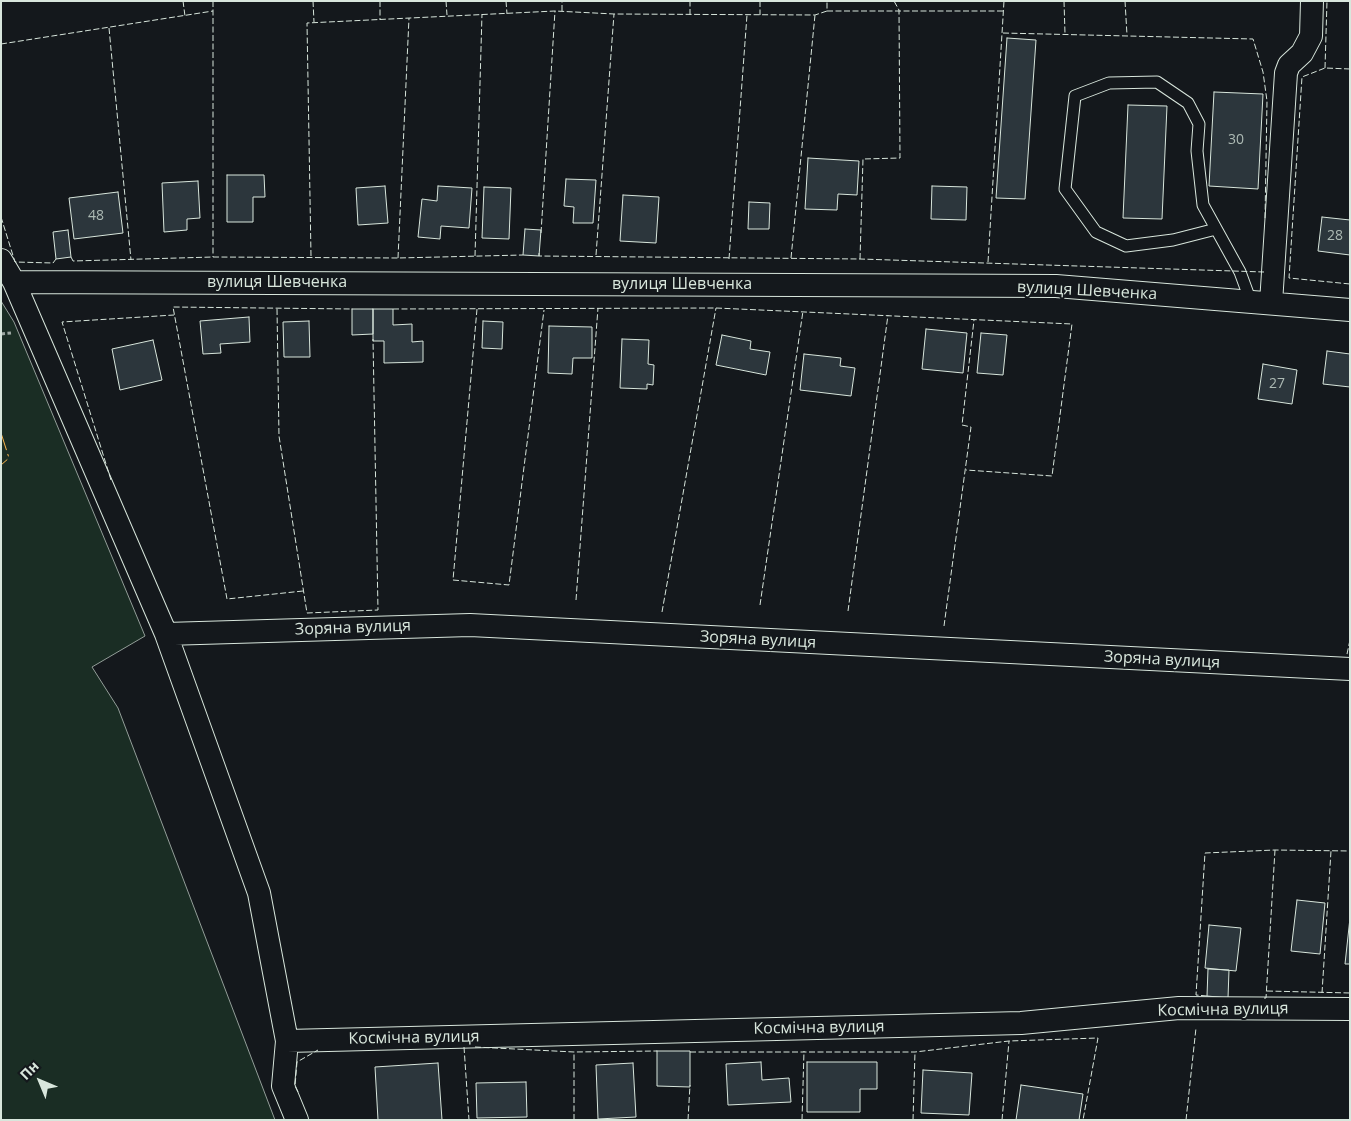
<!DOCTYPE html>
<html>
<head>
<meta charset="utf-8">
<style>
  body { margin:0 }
  #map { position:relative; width:1351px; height:1121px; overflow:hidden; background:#14181c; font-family:"Open Sans",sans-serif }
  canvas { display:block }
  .frame { position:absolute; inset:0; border:2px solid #d8e6dc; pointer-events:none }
  .north { position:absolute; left:15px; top:1056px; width:50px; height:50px; -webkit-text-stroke:4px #14181c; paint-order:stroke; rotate:315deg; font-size:14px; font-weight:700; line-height:20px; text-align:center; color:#d8e6dc }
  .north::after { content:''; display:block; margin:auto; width:18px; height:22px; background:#d8e6dc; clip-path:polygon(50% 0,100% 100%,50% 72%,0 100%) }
</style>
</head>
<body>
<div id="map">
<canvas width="1351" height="1121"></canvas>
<div class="frame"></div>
<div class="north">Пн</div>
</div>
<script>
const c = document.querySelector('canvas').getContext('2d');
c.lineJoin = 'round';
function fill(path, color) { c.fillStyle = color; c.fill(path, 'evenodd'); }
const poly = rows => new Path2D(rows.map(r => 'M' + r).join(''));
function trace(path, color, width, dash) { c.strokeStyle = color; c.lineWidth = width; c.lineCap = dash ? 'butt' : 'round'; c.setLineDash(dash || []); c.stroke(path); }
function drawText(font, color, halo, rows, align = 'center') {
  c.font = font + ' "Open Sans",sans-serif'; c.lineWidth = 4; c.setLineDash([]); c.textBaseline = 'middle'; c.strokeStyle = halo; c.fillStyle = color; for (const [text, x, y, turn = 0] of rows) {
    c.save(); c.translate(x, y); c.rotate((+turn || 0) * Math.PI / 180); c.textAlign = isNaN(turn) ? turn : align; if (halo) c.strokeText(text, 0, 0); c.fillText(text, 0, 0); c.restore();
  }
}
const green = poly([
  [1,301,14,322,145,636,92,667,118,708,275,1120,1,1120,1,301]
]);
fill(green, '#1a2d24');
trace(green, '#939e99', 1);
const building = poly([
  [1007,38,1036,40,1025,199,996,198,1007,38],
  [1214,92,1263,94,1258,189,1209,186,1214,92],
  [1128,105,1167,106,1162,219,1123,218,1128,105],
  [808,158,859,161,857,195,838,194,837,210,805,209,808,158],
  [227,175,264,175,265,197,253,197,253,222,227,222,227,175],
  [566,179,596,180,593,223,573,223,574,207,564,206,566,179],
  [198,181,200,218,187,219,187,230,164,232,162,183,198,181],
  [385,186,388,223,358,225,356,188,385,186],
  [438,186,472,188,469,228,441,226,440,239,418,237,422,199,437,201,438,186],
  [932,186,967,187,966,220,931,219,932,186],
  [484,187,511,188,509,239,482,238,484,187],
  [118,192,123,233,74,239,69,198,118,192],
  [623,195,659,197,656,243,620,241,623,195],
  [749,202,770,203,769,229,748,229,749,202],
  [1322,217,1350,220,1350,255,1318,251,1322,217],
  [525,229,541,230,539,256,523,255,525,229],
  [68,230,71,257,56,259,53,232,68,230],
  [352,309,373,309,373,334,352,335,352,309],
  [373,309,393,309,393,325,412,324,412,342,423,341,423,362,384,363,384,341,373,341,373,309],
  [249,317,250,342,220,344,221,353,203,354,200,321,249,317],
  [309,321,310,357,284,357,283,322,309,321],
  [483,321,503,322,502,349,482,348,483,321],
  [549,326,592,327,592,358,573,358,572,374,548,373,549,326],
  [926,329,967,333,963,373,922,369,926,329],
  [981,333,1007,335,1003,375,977,373,981,333],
  [722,335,751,341,750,349,770,352,766,375,716,365,722,335],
  [622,339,649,340,648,364,654,365,653,385,647,384,647,389,620,388,622,339],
  [153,340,162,380,120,390,112,349,153,340],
  [1327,351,1350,354,1350,387,1323,384,1327,351],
  [804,354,841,358,840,366,855,368,851,396,800,390,804,354],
  [1263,364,1297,370,1292,404,1258,399,1263,364],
  [1297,900,1325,903,1320,954,1291,951,1297,900],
  [1350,918,1350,964,1345,964,1350,918],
  [1209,925,1241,928,1236,971,1205,968,1209,925],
  [1208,969,1229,970,1228,998,1207,996,1208,969],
  [657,1051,690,1051,690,1087,657,1086,657,1051],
  [761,1062,762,1080,789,1078,791,1102,728,1105,726,1064,761,1062],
  [807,1062,877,1062,877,1089,860,1089,860,1112,807,1112,807,1062],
  [438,1063,442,1120,378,1120,375,1067,438,1063],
  [633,1063,636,1117,598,1119,596,1065,633,1063],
  [923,1070,972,1073,969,1115,921,1113,923,1070],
  [526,1082,527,1117,477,1118,476,1083,526,1082],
  [1021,1085,1083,1094,1079,1120,1016,1120,1021,1085]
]);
fill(building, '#2c363c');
trace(building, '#d8e6dc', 1);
const service = poly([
  [1216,229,1173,240,1126,246,1096,232,1065,189,1075,96,1109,83,1157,82,1188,103,1199,124,1197,151,1203,205,1240,272,1251,302]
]);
const minor = poly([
  [1,260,14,282,166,634,259,893,287,1041,283,1086,297,1120],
  [14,282,1056,286,1350,310],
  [1271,303,1286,73,1289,65,1302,53,1311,36,1312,1],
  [166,634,470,625,1350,669],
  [287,1041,1021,1023,1179,1008,1350,1009]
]);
trace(service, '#d8e6dc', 13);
trace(minor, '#d8e6dc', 24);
trace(poly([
  [1,334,11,333]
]), '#9da8a2', 3, [4, 2.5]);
trace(service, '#14181c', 11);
trace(minor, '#14181c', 22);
trace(poly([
  [183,1,185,16],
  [213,1,213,257],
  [313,1,314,22],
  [380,1,380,20],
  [446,1,447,15],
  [506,1,507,14],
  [760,1,760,15],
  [1064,1,1065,34],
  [1125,1,1127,35],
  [562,11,562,1],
  [827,11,1005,11],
  [690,15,690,1],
  [109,28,131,260],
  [1003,33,1253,39,1263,72,1267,101,1265,219],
  [1,44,213,11],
  [1325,68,1327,1],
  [1350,69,1325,68,1302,77,1289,278,1350,284],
  [1,217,15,262,53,263,56,259],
  [541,233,555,11],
  [539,253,539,256,860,259,1264,272],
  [596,255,614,14],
  [311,256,307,23,555,11,614,14,815,15,827,11,827,1],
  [475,256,482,14],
  [71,257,73,261,213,257,398,258,523,255],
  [398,258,409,18],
  [791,258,815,15],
  [729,259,747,15],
  [860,259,863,159,900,158,899,10,894,1],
  [988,262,1004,1],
  [277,309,279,436,307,613,378,610,373,339],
  [393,309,716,308,1072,324,1052,476,966,470],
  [477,309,453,580,509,585,544,310],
  [111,480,62,322,174,315],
  [303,591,227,599,173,307,352,309],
  [576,600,598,308],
  [760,605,803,311],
  [848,611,888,315],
  [662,612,716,308],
  [944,626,971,427,962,425,974,320],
  [1350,640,1347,654,1350,654],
  [1267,991,1350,993],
  [1322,993,1331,851],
  [1207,996,1196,995,1205,853,1275,850,1350,851],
  [1264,998,1266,998,1275,850],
  [464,1047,469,1120],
  [475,1047,574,1052,657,1051],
  [690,1052,915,1052,1009,1041,1098,1038,1083,1120],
  [298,1092,295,1086,297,1062,318,1050],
  [574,1120,574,1052],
  [688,1120,690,1085],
  [802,1120,804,1051],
  [913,1120,915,1052],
  [1002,1120,1009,1041],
  [1186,1120,1196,1028]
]), '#d8e6dc', 1, [6, 2.5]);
trace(poly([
  [1,433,9,458,1,465]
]), '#ffb74d', 1, [18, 4, 2.5, 4]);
drawText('14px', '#adbab4', null, [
  ["30",1236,140],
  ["48",96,216],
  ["28",1335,236],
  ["27",1277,384]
]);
drawText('16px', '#d8e6dc', '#14181c', [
  ["вулиця Шевченка",277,282],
  ["вулиця Шевченка",682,284],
  ["вулиця Шевченка",1087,291,3],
  ["Зоряна вулиця",353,628,-2],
  ["Зоряна вулиця",758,640,3],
  ["Зоряна вулиця",1162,660,3],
  ["Космічна вулиця",1223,1010,-1],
  ["Космічна вулиця",819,1028,-1],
  ["Космічна вулиця",414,1038,-1]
]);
</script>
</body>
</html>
